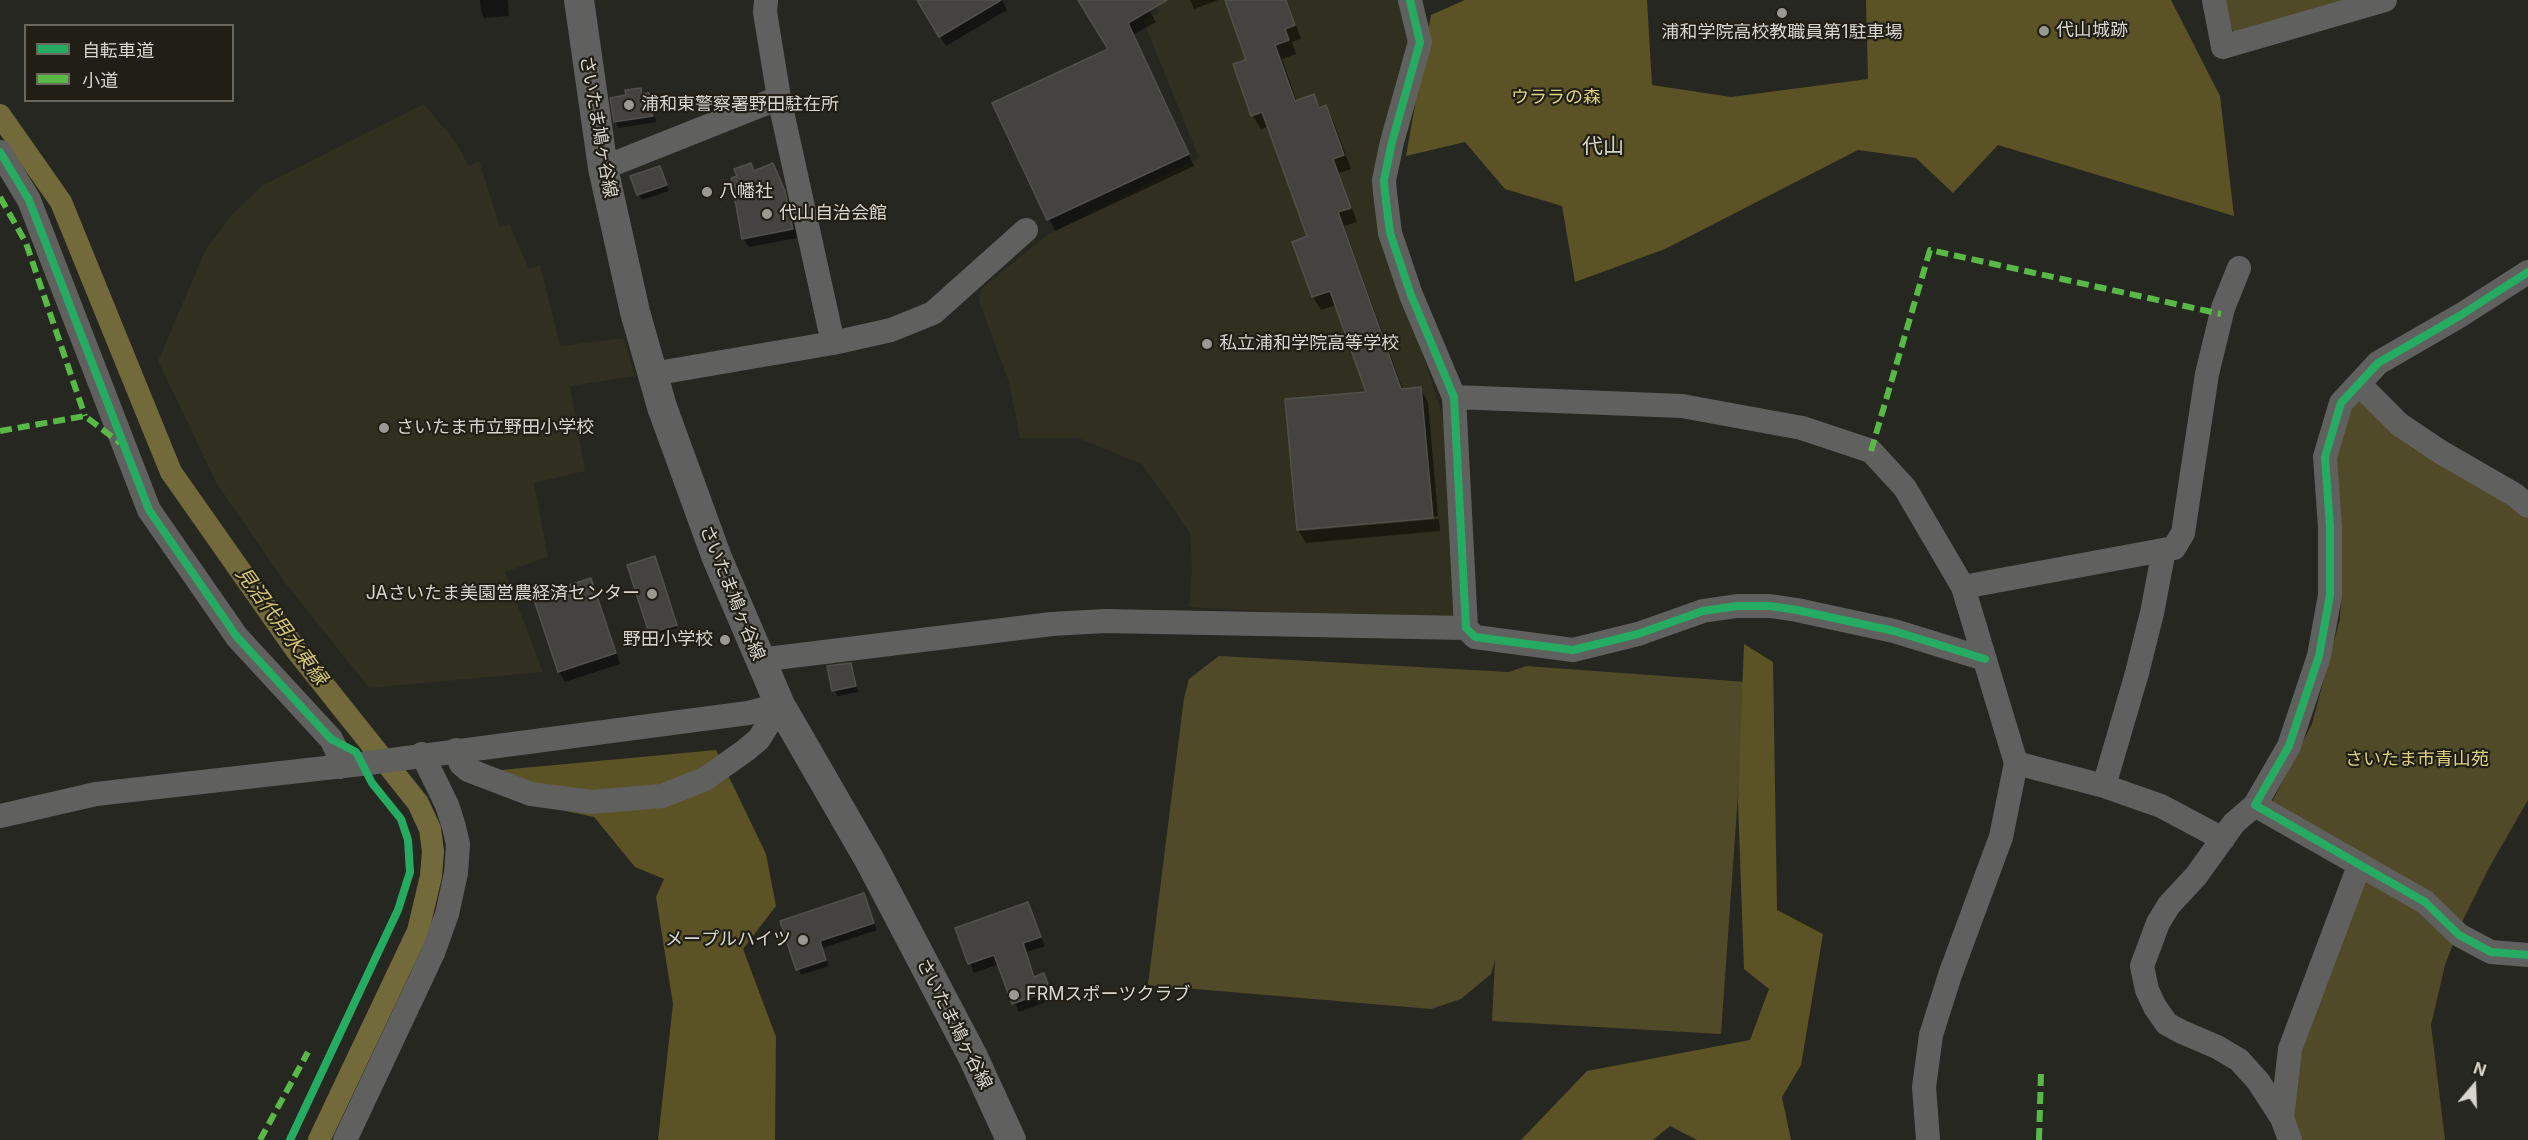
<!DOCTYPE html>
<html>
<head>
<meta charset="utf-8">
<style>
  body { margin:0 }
  #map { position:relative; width:2528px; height:1140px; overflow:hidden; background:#272722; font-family:Inter,"Noto Sans JP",sans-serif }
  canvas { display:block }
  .legend { position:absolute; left:24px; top:24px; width:210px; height:78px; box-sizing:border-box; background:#211f15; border:2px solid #69685f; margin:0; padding:8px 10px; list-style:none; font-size:18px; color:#d6d5ce }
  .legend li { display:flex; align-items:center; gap:12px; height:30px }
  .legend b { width:30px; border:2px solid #69685f }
  .north { position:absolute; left:2444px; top:1056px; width:60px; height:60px; -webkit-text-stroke:4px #211f15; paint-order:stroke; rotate:19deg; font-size:16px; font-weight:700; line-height:24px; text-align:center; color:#d6d5ce }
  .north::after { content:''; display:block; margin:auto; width:21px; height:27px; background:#d6d5ce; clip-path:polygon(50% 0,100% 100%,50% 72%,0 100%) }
</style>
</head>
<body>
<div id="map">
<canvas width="2528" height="1140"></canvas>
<ul class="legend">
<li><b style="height:8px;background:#26ab63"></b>自転車道</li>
<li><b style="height:8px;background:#58b947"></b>小道</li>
</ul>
<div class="north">N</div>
</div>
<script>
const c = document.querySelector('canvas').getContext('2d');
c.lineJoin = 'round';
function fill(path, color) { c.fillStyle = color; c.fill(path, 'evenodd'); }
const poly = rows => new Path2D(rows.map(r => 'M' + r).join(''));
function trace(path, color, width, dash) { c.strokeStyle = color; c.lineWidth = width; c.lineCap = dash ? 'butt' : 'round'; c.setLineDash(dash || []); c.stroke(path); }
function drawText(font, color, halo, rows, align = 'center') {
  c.font = font + ' Inter,"Noto Sans JP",sans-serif'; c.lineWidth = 4.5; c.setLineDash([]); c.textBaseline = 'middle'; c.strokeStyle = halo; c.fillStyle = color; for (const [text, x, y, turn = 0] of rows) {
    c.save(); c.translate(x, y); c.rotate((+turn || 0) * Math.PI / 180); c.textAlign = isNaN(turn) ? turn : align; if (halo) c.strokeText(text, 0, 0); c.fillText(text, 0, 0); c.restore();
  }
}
fill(poly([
  [1153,0,1403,0,1419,29,1383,161,1407,305,1446,427,1458,618,1327,615,1189,607,1192,570,1190,533,1142,464,1078,438,1020,438,1009,382,979,301,982,288,1047,235,1199,158,1143,20,1159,12],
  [424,104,457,144,468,166,479,161,500,227,509,224,529,269,540,265,560,346,624,338,635,376,570,386,585,471,534,483,548,557,505,572,543,672,369,688,286,584,217,484,158,361,206,249,231,216,263,185]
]), '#312f1f');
fill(poly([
  [2224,0,2345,0,2233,33],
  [2356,398,2528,515,2528,800,2490,866,2460,926,2445,965,2431,1025,2445,1140,2299,1140,2287,1112,2296,1052,2369,860,2271,804,2312,724,2340,619,2342,569,2332,455],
  [1219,656,1509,672,1526,666,1746,682,1721,1034,1492,1021,1495,960,1491,974,1461,999,1431,1009,1148,985,1184,698,1189,679]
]), '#504a28');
fill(poly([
  [1465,0,1647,0,1652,85,1731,97,1868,79,1866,0,2171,0,2220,96,2234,216,1998,145,1953,193,1916,158,1858,150,1665,249,1575,282,1562,206,1505,189,1465,142,1406,156,1431,15],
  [1744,644,1773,662,1777,910,1823,934,1801,1065,1782,1097,1791,1140,1697,1140,1670,1126,1653,1140,1521,1140,1587,1071,1750,1040,1769,989,1744,969,1738,801],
  [716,750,766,854,776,906,743,949,776,1037,775,1140,658,1140,673,1004,656,897,664,879,635,867,594,817,538,805,501,770]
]), '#5b5325');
fill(poly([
  [480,0,508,0,509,16,484,18,481,11],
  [919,0,1002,0,1007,10,946,46],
  [1079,0,1143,0,1156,22,1133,35,1194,166,1055,231,994,104,1110,50],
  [1190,0,1218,0,1194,9],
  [1226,0,1287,0,1301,39,1292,42,1296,54,1282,59,1297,102,1314,96,1321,109,1326,107,1333,120,1351,169,1339,173,1357,222,1344,226,1403,390,1420,388,1428,402,1438,516,1302,528,1302,531,1439,519,1440,531,1306,543,1298,530,1368,393,1336,305,1321,310,1313,297,1294,243,1309,237,1269,126,1261,129,1253,116,1235,65,1248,61],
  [640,89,644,95,648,95,652,101,656,122,619,128,615,122],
  [660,168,669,191,642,200,638,194],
  [754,172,777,174,789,201,797,238,749,247,743,238,742,201],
  [655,560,677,628,652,636,629,565],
  [590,580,596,590,620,664,565,682,559,672],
  [850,665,854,671,858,692,838,696,834,690],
  [864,895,877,930,823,948,829,966,801,975,781,922],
  [1027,903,1045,946,1027,952,1035,978,1043,975,1054,999,1019,1012,999,964,974,973,957,929]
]), '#0007');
trace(poly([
  [0,115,61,202,171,472,296,650,418,803,430,829,433,851,431,876,418,931,319,1140]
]), '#726a3b', 22);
const building = poly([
  [917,0,1001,0,939,37,917,0],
  [1078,0,1167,0,1128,23,1189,154,1047,220,992,103,1108,49,1078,0],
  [1225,0,1286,0,1295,25,1285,29,1289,40,1275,45,1295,101,1314,94,1319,108,1326,105,1344,155,1333,159,1351,208,1338,212,1401,389,1421,387,1433,518,1297,530,1285,399,1366,392,1330,291,1312,297,1292,242,1307,236,1262,112,1251,116,1233,64,1246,60,1225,0],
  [641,88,642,94,649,93,653,116,614,122,610,98,626,95,625,90,641,88],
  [751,163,754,171,773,163,785,191,793,229,742,239,735,200,740,199,731,178,737,176,734,169,751,163],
  [660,166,667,185,637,195,630,176,660,166],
  [655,556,677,625,649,633,627,565,655,556],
  [591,578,616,653,558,672,533,597,591,578],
  [851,663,856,686,832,691,827,666,851,663],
  [864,893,874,923,820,941,826,960,796,970,780,921,864,893],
  [1028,902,1041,937,1023,943,1034,977,1044,973,1050,990,1012,1004,994,955,968,964,955,928,1028,902]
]);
fill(building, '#44433f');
trace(building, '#51514c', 1.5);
trace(poly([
  [766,0,765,12,779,98,833,343],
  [1410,0,1420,42,1392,142,1384,180,1385,193,1390,233,1411,295,1454,397,1466,628,1475,637,1573,650,1638,634,1703,611,1737,606,1770,606,1797,610,1894,631,1985,659],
  [2214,0,2223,47,2385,0],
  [0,152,29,200,149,510,237,637,331,739,337,751,340,767],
  [603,168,779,98],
  [2528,272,2461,315,2378,363,2341,403,2325,457,2330,527,2330,595,2319,656,2289,746,2255,805,2425,902,2459,935,2491,952,2528,955],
  [652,374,833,343,891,330,933,313,1026,230],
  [2359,384,2399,424,2439,451,2515,495,2528,506],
  [1454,397,1682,406,1802,428,1871,451,1905,488,1963,587,2016,763,2001,837,1950,975,1931,1035,1924,1087,1928,1140],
  [1963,587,2174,548,2183,533,2207,374,2223,308,2239,268],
  [759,660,1052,624,1105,621,1466,628],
  [456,750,461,764,468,770,531,794,591,802,662,796,705,779,746,750,759,739,780,705],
  [2016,763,2104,786,2161,806,2223,839],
  [2104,786,2137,673,2152,613,2164,550],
  [2255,805,2234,823,2196,876,2169,905,2158,923,2142,966,2147,990,2155,1007,2167,1024,2182,1032,2217,1047,2239,1060,2258,1081,2282,1118,2290,1140],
  [0,816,96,794,361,764,748,713,780,705],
  [2282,1118,2290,1049,2359,866],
  [345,1140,433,953,447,914,456,873,458,844,454,827,447,805,422,754]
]), '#60605e', 24);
trace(poly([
  [579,0,603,168,635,312,662,407,717,558,780,705,870,861,973,1057,1011,1140]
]), '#60605e', 30);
trace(poly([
  [0,197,26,243,85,416],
  [0,431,85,416,120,443],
  [1871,451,1930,250,2221,314],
  [260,1140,308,1052],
  [2039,1140,2041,1073]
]), '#58b947', 6, [12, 6]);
trace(poly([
  [1410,0,1420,42,1392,142,1384,180,1385,193,1390,233,1411,295,1454,397,1466,628,1475,637,1573,650,1638,634,1703,611,1737,606,1770,606,1797,610,1894,631,1985,659],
  [0,152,29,200,149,510,237,637,331,739,356,752,372,783,401,819,408,840,410,872,398,910,290,1140],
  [2528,272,2461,315,2378,363,2341,403,2325,457,2330,527,2330,595,2319,656,2289,746,2255,805,2425,902,2459,935,2491,952,2528,955]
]), '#26ab63', 8);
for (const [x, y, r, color] of [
  [1782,13,6,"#999892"],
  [2044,31,6,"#999892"],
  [629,105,6,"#999892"],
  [707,192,6,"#999892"],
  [767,214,6,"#999892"],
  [1207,344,6,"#999892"],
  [384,428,6,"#999892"],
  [652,594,6,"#999892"],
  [725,640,6,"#999892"],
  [803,940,6,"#999892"],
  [1014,995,6,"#999892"]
]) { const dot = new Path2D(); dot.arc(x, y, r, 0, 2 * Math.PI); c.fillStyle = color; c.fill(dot); trace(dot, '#211f15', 2); }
drawText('18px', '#d6d5ce', '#211f15', [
  ["代山城跡",2056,31],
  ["浦和学院高校教職員第1駐車場",1782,33,"center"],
  ["浦和東警察署野田駐在所",641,105],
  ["八幡社",719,192],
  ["代山自治会館",779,214],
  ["私立浦和学院高等学校",1219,344],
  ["さいたま市立野田小学校",396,428],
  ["JAさいたま美園営農経済センター",640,594,"right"],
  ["野田小学校",713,640,"right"],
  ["メープルハイツ",791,940,"right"],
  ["FRMスポーツクラブ",1026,995]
], 'left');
drawText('18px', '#ded180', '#211f15', [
  ["ウララの森",1556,98],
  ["さいたま市青山苑",2417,760]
]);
drawText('18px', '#d6d5ce', '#211f15', [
  ["さいたま鳩ヶ谷線",598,127,80],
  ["さいたま鳩ヶ谷線",732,593,68],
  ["さいたま鳩ヶ谷線",954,1024,63]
]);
drawText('italic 20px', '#d4c676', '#211f15', [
  ["見沼代用水東縁",281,626,54]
]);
drawText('21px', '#d7d5c7', '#211f15', [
  ["代山",1603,147]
]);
</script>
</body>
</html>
